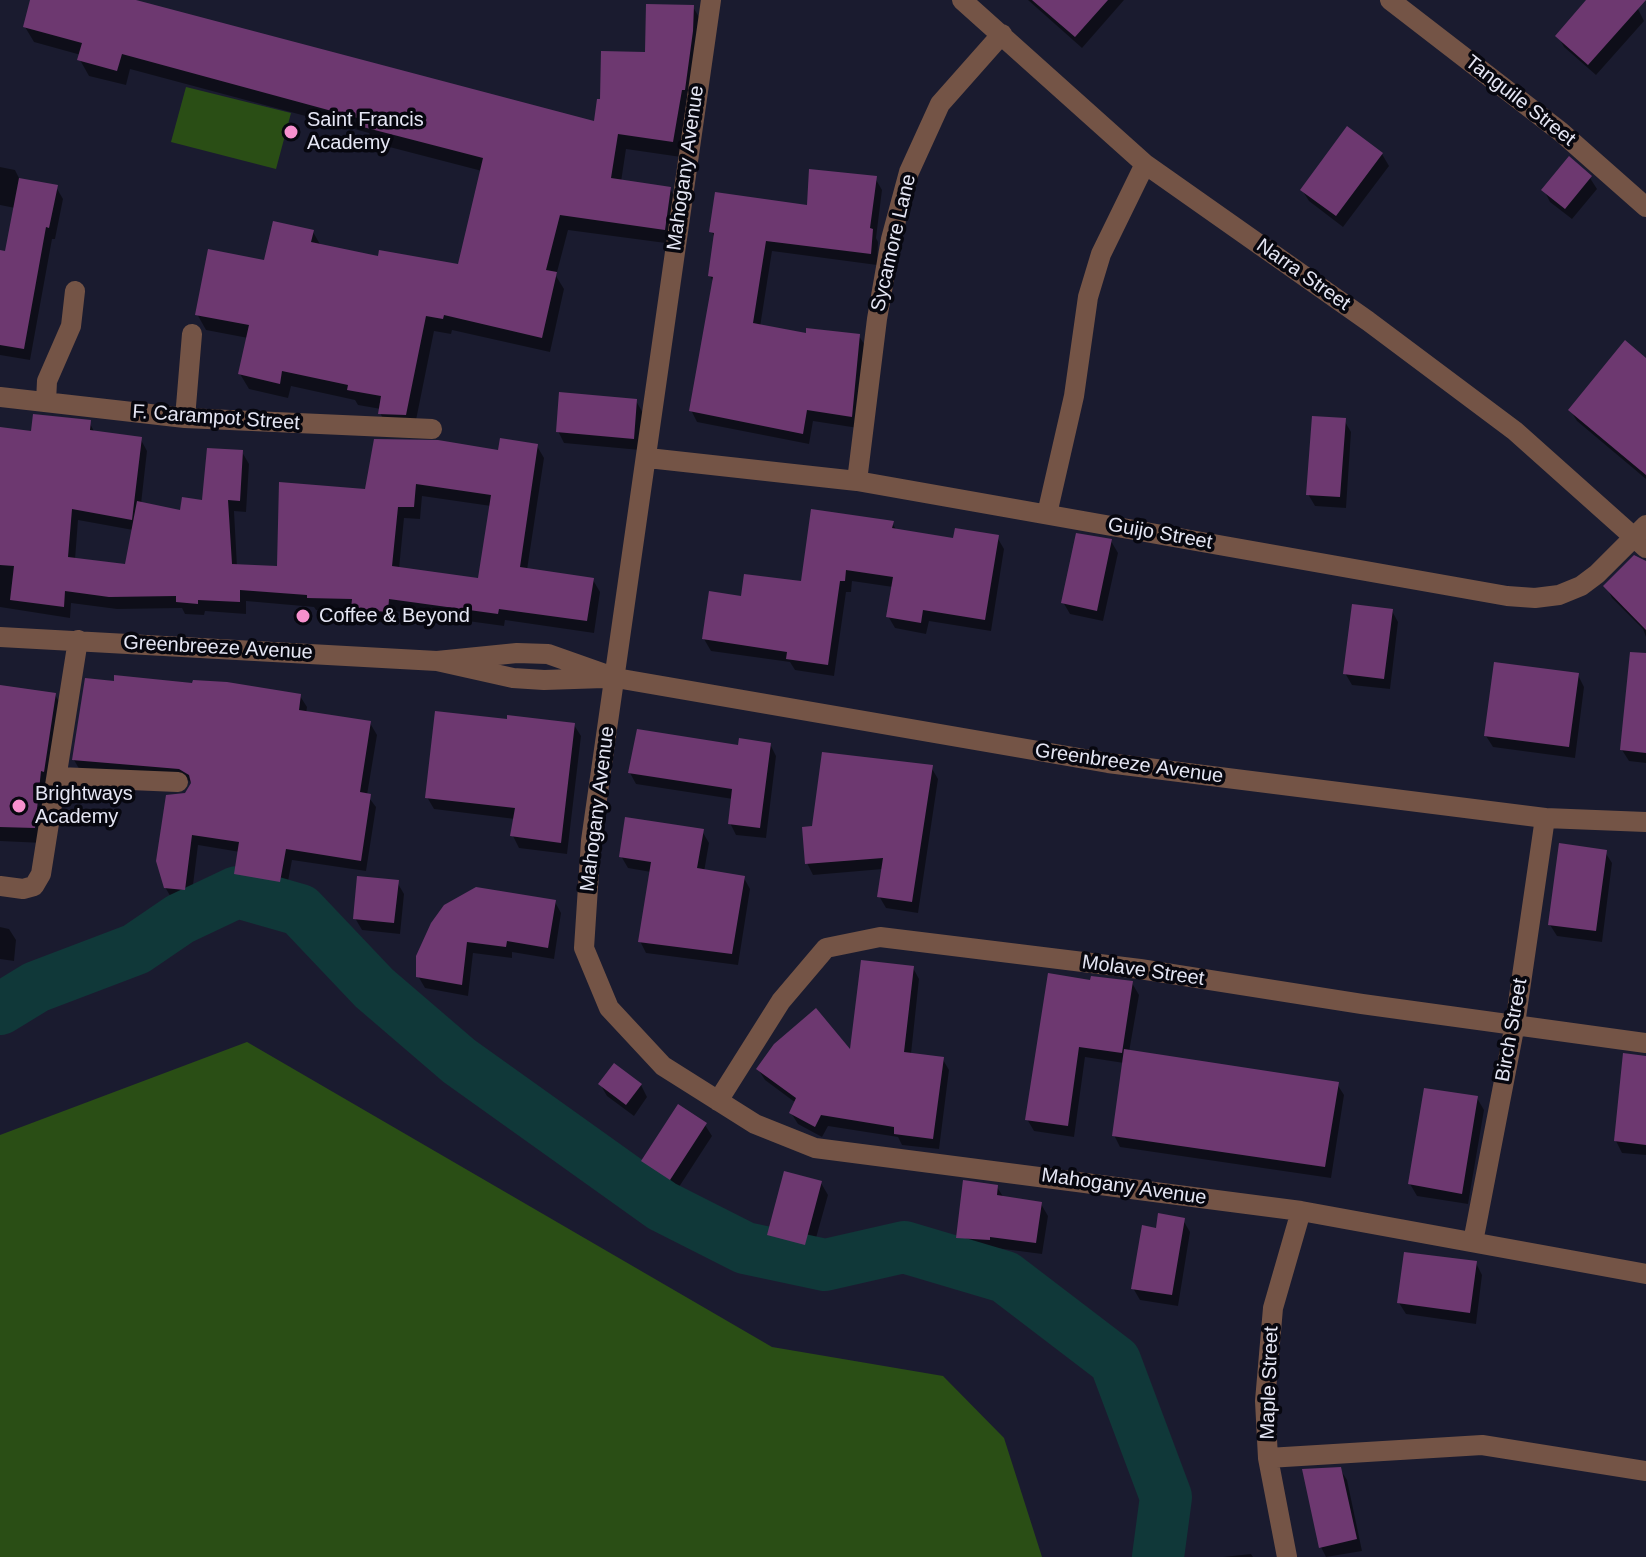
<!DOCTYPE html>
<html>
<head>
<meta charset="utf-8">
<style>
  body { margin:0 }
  canvas { display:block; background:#1a1b2f }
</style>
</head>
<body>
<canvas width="1646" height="1557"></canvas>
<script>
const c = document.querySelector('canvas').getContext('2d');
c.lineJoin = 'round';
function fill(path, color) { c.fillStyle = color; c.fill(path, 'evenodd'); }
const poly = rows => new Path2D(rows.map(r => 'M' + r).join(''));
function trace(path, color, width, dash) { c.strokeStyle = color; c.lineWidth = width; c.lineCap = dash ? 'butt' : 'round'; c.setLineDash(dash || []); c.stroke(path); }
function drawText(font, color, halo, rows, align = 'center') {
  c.font = font + ' Arial,sans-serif'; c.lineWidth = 7; c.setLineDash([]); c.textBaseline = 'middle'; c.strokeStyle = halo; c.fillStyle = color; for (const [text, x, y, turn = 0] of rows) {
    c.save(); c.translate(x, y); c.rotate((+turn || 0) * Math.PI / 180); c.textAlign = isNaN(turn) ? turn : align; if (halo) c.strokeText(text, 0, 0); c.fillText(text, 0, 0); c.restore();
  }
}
fill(poly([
  [186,87,291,113,276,169,171,142],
  [247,1042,772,1347,943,1376,1004,1438,1042,1557,0,1557,0,1135]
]), '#2a4e15');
fill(poly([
  [33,0,127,0,595,124,647,54,693,7,702,22,681,157,626,149,621,182,670,189,679,204,673,244,568,230,556,276,564,289,550,352,452,330,451,334,434,331,414,430,389,429,380,413,381,409,358,405,355,400,291,386,288,398,249,389,240,374,248,338,206,330,197,314,265,262,313,232,321,246,379,259,459,266,482,171,374,143,369,133,130,69,126,85,89,76,80,60,81,55,34,42,25,27],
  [1028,0,1124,0,1082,48],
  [1589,0,1627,0,1638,9,1644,21,1596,75,1564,47,1558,36],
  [1382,154,1389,166,1343,227,1309,201,1302,190],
  [0,167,15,170,20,180,56,187,63,199,55,239,52,239,30,360,0,355,0,252,6,253,15,208,0,205],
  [875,178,882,190,876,238,878,242,877,265,772,251,760,327,807,335,859,336,866,347,858,428,813,421,809,444,697,422,691,410,714,283,710,276,715,239,712,232,808,208],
  [1590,178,1597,189,1572,219,1550,202,1544,190],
  [1646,362,1646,479,1577,421,1570,410],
  [636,401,643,413,640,450,564,443,558,431],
  [1344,420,1351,432,1346,508,1315,506,1308,494],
  [89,422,95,433,140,438,147,451,141,504,182,512,204,502,242,452,249,464,246,512,234,511,237,567,279,569,367,491,499,452,537,446,544,458,527,570,593,580,600,592,594,633,505,620,504,626,395,611,394,623,360,621,354,611,316,610,314,607,246,601,246,614,205,611,204,615,185,614,182,608,117,609,71,603,70,618,0,607,0,429,33,433],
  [422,496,491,506,480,580,399,569,404,518,420,519],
  [78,520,133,530,126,566,75,560],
  [892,523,897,531,955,541,997,537,1004,549,991,631,929,621,926,634,895,628,888,616,893,587,852,581,851,592,846,592,834,676,795,670,790,662,711,651,704,639,743,599,803,583],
  [1111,541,1118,553,1103,621,1070,614,1063,602],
  [1646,562,1646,637,1643,629,1612,598,1606,586],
  [1392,611,1398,622,1390,689,1352,685,1345,673],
  [1646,671,1646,763,1629,761,1622,750],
  [1578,675,1584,687,1575,758,1493,747,1486,736],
  [0,687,55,695,64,709,43,843,0,841],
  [300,696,307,707,306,714,370,723,377,735,367,795,376,807,366,871,292,860,286,892,243,885,236,873,240,852,198,845,191,901,172,899,165,887,186,795,193,784,188,780,81,772,74,760],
  [574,725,581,736,567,854,519,848,513,836,515,819,434,809,427,797],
  [770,744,776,756,766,838,736,835,730,823,733,799,636,784,630,773,740,748],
  [931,767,938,779,918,913,886,908,879,896,883,869,813,875,807,863,814,828],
  [702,831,709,843,704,872,744,878,750,889,738,965,646,953,640,941,651,872,628,868,621,856],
  [1605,852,1612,863,1602,942,1557,936,1550,925],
  [397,882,404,894,400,934,362,930,355,918],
  [555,902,561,913,554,959,512,952,512,958,473,953,468,996,425,988,418,976,418,957],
  [0,927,9,929,16,940,14,961,0,959],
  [913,968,919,979,911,1054,942,1058,949,1070,939,1149,902,1145,898,1137,828,1126,822,1137,798,1124,791,1113,796,1103,765,1080,758,1069,852,1054],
  [1092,982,1132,983,1139,995,1129,1052,1337,1084,1344,1095,1331,1178,1120,1147,1114,1135,1124,1063,1085,1057,1074,1137,1034,1131,1027,1119],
  [1646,1057,1646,1155,1622,1153,1616,1141],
  [600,1084,641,1085,647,1097,634,1116,607,1096],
  [1477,1098,1484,1110,1468,1204,1417,1196,1410,1184],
  [705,1125,712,1136,677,1190,650,1173,643,1161],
  [821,1183,828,1195,811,1256,776,1247,769,1235],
  [997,1187,1004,1198,1041,1204,1048,1216,1042,1254,996,1248,996,1251,965,1249,958,1238],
  [1183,1220,1190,1232,1178,1306,1140,1300,1133,1288,1158,1230],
  [1476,1263,1482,1275,1476,1324,1406,1314,1399,1303],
  [1340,1469,1347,1480,1362,1551,1326,1557,1321,1547],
  [1251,1554,1253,1557,1223,1557]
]), '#0007');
trace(poly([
  [0,1009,36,987,136,949,180,919,237,892,300,910,374,988,459,1061,662,1206,745,1248,825,1265,904,1247,1005,1277,1115,1361,1166,1497,1158,1557]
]), '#103839', 52);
fill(poly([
  [30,0,136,0,594,121,597,99,600,99,601,51,645,52,646,4,694,5,693,31,685,90,682,90,673,142,618,134,611,178,671,187,665,230,560,215,546,270,557,272,542,338,444,315,443,319,426,316,406,415,378,414,381,396,347,390,348,385,282,371,280,384,238,374,249,325,195,315,208,249,264,260,273,221,314,230,311,242,378,256,379,250,458,264,483,158,363,127,365,120,122,54,117,71,77,60,82,43,23,27],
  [1032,0,1108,0,1075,37],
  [1586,0,1646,0,1588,65,1555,36],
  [1347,126,1383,153,1336,216,1300,190],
  [1569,156,1592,176,1565,209,1541,190],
  [809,169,877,176,870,228,873,229,871,254,766,241,753,323,806,333,806,328,860,334,852,417,807,410,803,434,689,411,713,277,708,276,714,233,709,232,715,192,807,205],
  [19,178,58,185,49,228,46,227,24,349,0,345,0,250,5,251],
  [1625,340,1646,358,1646,475,1568,410],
  [559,392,637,399,634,439,556,432],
  [33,414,91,420,90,430,142,437,132,520,72,509,68,557,125,564,137,501,180,510,182,497,202,500,207,448,243,450,240,501,228,500,232,564,277,566,279,482,365,489,374,439,438,440,498,450,500,438,538,444,520,567,594,578,587,621,499,609,498,614,389,599,388,612,351,609,352,599,307,598,307,595,240,590,240,602,198,600,198,604,176,602,176,596,109,597,65,591,64,607,10,600,14,566,0,565,0,427,31,431],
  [416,484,491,495,478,578,392,566,398,507,414,507],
  [1312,416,1346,418,1340,497,1306,495],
  [811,509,894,521,892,528,953,538,955,528,999,535,985,620,923,610,921,623,886,617,893,577,846,570,845,581,840,581,828,665,786,659,787,652,702,639,709,591,741,596,744,574,801,581],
  [1076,533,1112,539,1097,611,1061,603],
  [1634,555,1646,561,1646,630,1603,586],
  [1352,604,1393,609,1384,679,1343,674],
  [1630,652,1646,653,1646,753,1620,750],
  [1494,662,1579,673,1569,747,1484,736],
  [114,675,192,683,193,680,227,682,301,694,299,710,371,721,360,792,371,794,361,861,286,849,280,882,234,874,239,842,192,835,185,890,164,888,156,861,166,795,185,793,191,783,189,775,179,769,72,760,85,678,114,681],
  [0,685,56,693,44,772,41,771,35,828,0,827],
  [435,711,507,719,507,715,575,723,561,843,510,836,515,808,425,798],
  [637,729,738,745,739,738,771,743,760,828,728,824,732,789,628,773],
  [822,752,933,765,912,902,877,897,883,858,805,864,802,827,812,826],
  [625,817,704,829,697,868,745,876,732,954,638,942,651,862,619,857],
  [1559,843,1607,850,1596,931,1548,925],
  [357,876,399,880,394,923,353,919],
  [476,887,556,900,548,948,507,941,506,947,467,942,462,985,416,977,416,956,431,923,444,905],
  [861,960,914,966,904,1052,944,1057,933,1139,894,1134,894,1127,821,1115,815,1127,789,1113,796,1098,756,1069,774,1044,816,1008,850,1049],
  [1048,973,1090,980,1091,976,1133,981,1122,1053,1079,1047,1068,1126,1025,1120],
  [1124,1049,1339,1082,1325,1167,1112,1136],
  [1623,1053,1646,1056,1646,1145,1614,1141],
  [614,1063,642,1084,626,1105,598,1084],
  [1424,1088,1478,1096,1462,1194,1408,1184],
  [678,1104,707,1123,670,1180,641,1161],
  [784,1171,822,1181,805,1245,767,1235],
  [963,1180,998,1185,997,1195,1042,1202,1036,1243,990,1237,990,1240,956,1238],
  [1158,1213,1185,1218,1172,1295,1131,1289,1142,1225,1156,1228],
  [1404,1252,1477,1261,1470,1313,1397,1303],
  [1341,1467,1357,1539,1319,1548,1302,1469]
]), '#6d3870');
trace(poly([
  [711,0,591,841,584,948,609,1008,663,1066,755,1124,815,1148,1301,1211,1646,1274],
  [962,0,1145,164,1368,321,1515,431,1646,548],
  [1390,0,1561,132,1646,207],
  [0,397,185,418,432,429],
  [46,402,47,381,71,326,75,291],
  [185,418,192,334],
  [648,458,857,481,1507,596,1535,598,1559,595,1581,586,1597,574,1646,525],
  [857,481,877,319,891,239,909,172,940,104,1002,34],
  [1047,514,1074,396,1088,297,1101,254,1145,164],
  [0,637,437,661,513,678,544,680,604,678],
  [437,661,517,653,548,654,616,678,1108,763,1545,818,1646,822],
  [58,777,178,782],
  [0,886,23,889,34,886,41,874,78,640],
  [718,1101,781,1001,826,948,880,937,1140,969,1362,1004,1646,1043],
  [1473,1242,1515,1024,1545,818],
  [1268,1458,1482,1445,1646,1471],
  [1287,1557,1268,1458,1265,1401,1273,1308,1301,1211]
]), '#745446', 20);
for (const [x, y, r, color] of [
  [291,132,8,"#f790ce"],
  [303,616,8,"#f790ce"],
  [19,806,8,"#f790ce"]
]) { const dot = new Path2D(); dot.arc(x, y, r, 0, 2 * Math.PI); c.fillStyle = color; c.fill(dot); trace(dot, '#07070f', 3); }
drawText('20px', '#e5e6f4', '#07070f', [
  ["Tanguile Street",1520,101,38],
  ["Mahogany Avenue",686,168,-82],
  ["Sycamore Lane",894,243,-77],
  ["Narra Street",1303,275,35],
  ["F. Carampot Street",216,418,4],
  ["Guijo Street",1160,534,10],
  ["Greenbreeze Avenue",218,648,3],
  ["Greenbreeze Avenue",1129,764,8],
  ["Mahogany Avenue",598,809,-83],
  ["Molave Street",1143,971,8],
  ["Birch Street",1512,1030,-80],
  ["Mahogany Avenue",1124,1187,8],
  ["Maple Street",1270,1383,-88]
]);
drawText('20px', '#e5e6f4', '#07070f', [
  ["Saint Francis",307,120],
  ["Academy",307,143],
  ["Coffee & Beyond",319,616],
  ["Brightways",35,794],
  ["Academy",35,817]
], 'left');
</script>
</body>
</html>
